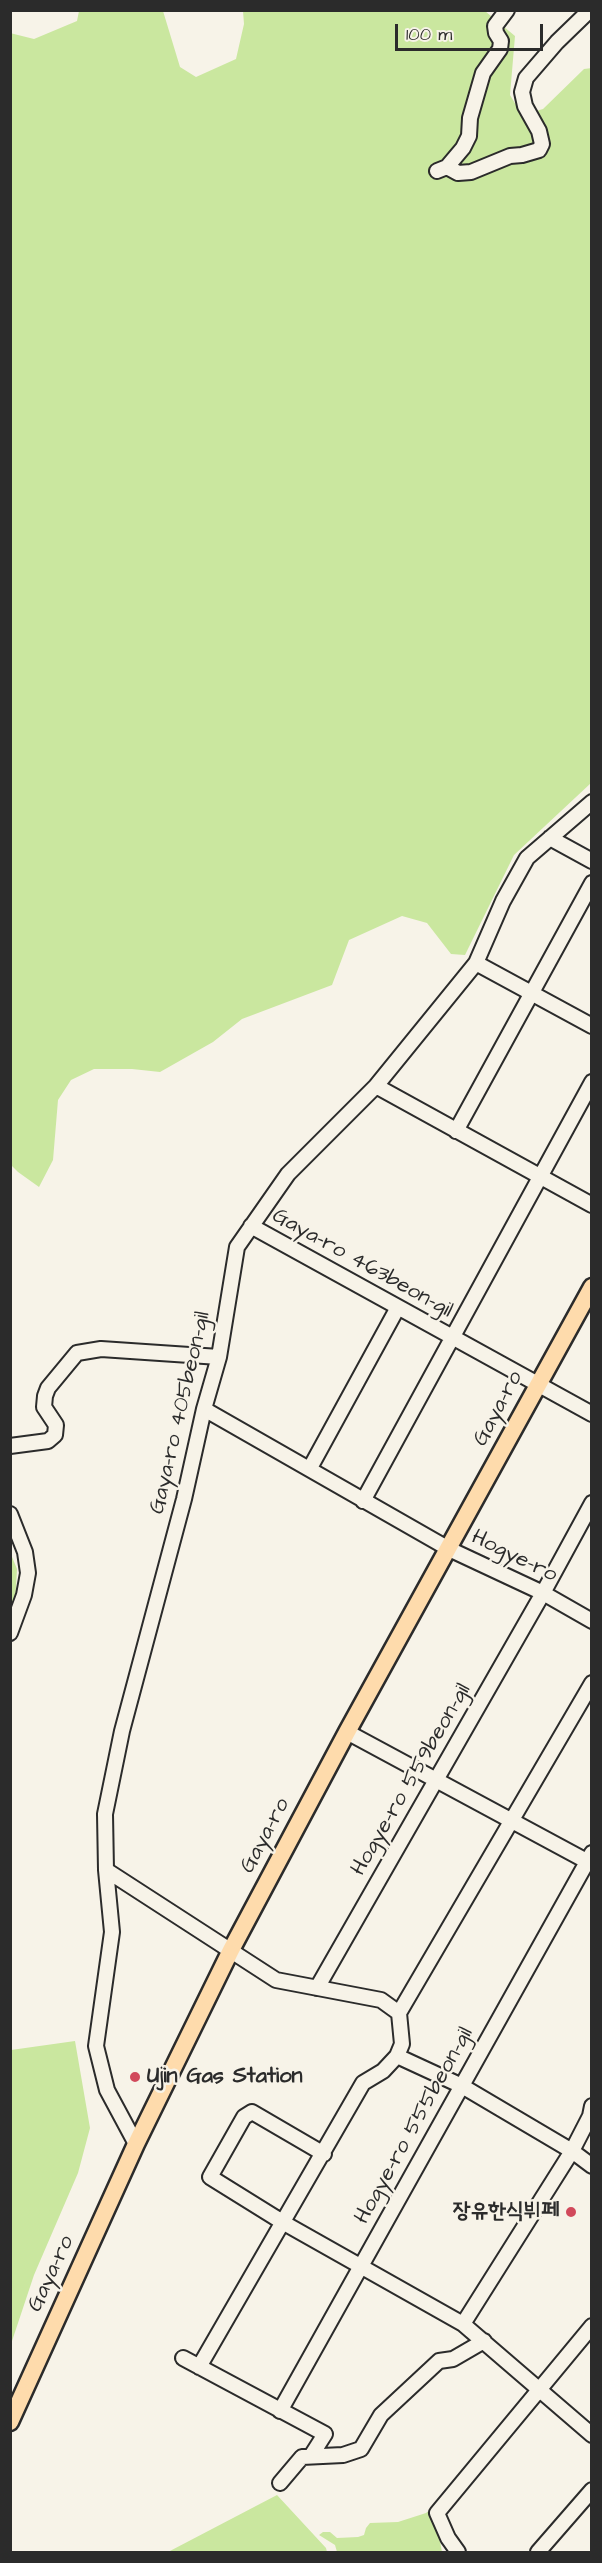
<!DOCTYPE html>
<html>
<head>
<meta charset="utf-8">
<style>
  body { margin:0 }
  #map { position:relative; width:602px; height:2563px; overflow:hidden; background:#f7f3e8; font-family:"Architects Daughter",sans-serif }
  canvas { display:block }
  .frame { position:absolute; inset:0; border:12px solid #2b2b2b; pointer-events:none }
  .scale { position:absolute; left:395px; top:24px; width:148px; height:27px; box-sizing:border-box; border:3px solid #2b2b2b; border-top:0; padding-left:8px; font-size:18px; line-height:21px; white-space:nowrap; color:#2b2b2b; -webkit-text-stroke:4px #f7f3e8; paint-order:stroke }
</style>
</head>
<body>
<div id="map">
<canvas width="602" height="2563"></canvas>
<div class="frame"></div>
<div class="scale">100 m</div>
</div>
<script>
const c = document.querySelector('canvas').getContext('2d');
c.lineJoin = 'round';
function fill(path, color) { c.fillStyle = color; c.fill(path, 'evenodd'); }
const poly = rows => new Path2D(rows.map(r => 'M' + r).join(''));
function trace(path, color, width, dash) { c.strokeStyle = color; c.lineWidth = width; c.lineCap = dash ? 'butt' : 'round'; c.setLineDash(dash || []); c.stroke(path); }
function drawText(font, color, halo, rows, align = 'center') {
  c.font = font + ' "Architects Daughter","Poor Story",sans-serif'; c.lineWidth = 5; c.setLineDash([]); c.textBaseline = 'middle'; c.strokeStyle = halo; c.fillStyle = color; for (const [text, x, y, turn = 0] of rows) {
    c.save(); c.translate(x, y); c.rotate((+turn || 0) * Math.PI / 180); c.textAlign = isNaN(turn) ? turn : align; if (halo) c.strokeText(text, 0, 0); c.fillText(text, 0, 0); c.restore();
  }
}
fill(poly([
  [79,11,163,11,180,67,196,77,236,59,244,24,243,11,485,11,515,36,510,95,522,115,543,109,584,69,592,68,591,783,514,855,465,955,451,954,427,923,402,916,349,940,332,985,242,1019,213,1042,160,1072,132,1069,94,1069,71,1080,58,1100,53,1160,39,1187,18,1172,10,1164,10,33,34,39,77,21],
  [10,1552,17,1569,15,1605,10,1614],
  [75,2041,90,2128,78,2173,34,2275,11,2344,11,2050],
  [277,2495,326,2548,327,2552,168,2552],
  [431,2509,434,2509,442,2552,337,2552,335,2545,319,2535,323,2532,330,2532,337,2538,358,2537,364,2535,366,2528,370,2523,398,2522,426,2513]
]), '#cae79f');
const minor = poly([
  [447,167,458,173,471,172,510,156,522,155,539,150,542,144,539,131,525,106,522,92,526,78,557,42,590,10],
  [437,171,447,167,463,148,469,136,470,118,483,73,500,49,501,41,496,33,495,26,507,10],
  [550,838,592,861],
  [476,963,592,1026],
  [376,1086,592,1205],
  [456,1131,592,883],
  [251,1226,592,1414],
  [204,1409,449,1549,543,1593,592,1621],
  [10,1446,48,1441,55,1435,56,1425,44,1407,45,1396,48,1388,77,1353,101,1349,219,1357],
  [310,1468,397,1309],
  [363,1501,592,1082],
  [10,1514,25,1552,28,1573,24,1595,10,1633],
  [347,1732,592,1864],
  [106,1870,276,1980,381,2000,399,2013,402,2044,397,2056,383,2071,363,2083,199,2367],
  [317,1988,543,1593,592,1503],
  [399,2013,592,1683],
  [397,2056,462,2086,572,2151,592,2166],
  [136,2144,107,2090,96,2046,112,1932,106,1870,105,1814,122,1731,184,1499,204,1409,219,1357,237,1247,288,1174,376,1086,476,963,503,901,527,858,592,802],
  [324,2154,252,2112,244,2117,210,2177,284,2223,463,2324,592,2435],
  [463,2324,572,2151,590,2116,592,2106],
  [183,2358,325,2434,311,2456],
  [280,2411,592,1853],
  [280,2483,302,2457,343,2455,361,2449,381,2415,439,2361,453,2359,484,2341],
  [458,2552,448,2538,437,2513,592,2326],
  [538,2552,592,2490]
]);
const major = poly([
  [10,2422,136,2144,231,1950,347,1732,592,1287]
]);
trace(minor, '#2b2b2b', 18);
trace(major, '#2b2b2b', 21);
trace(minor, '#f7f3e8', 14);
trace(major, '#fedbac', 16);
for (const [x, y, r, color] of [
  [135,2077,6,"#d1495b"],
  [571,2212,6,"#d1495b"]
]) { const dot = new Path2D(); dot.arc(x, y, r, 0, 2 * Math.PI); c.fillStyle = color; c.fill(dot); trace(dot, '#f7f3e8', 2); }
drawText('22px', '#2b2b2b', '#f7f3e8', [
  ["Gaya-ro 463beon-gil",362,1264,29],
  ["Gaya-ro",499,1409,-62],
  ["Gaya-ro 405beon-gil",181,1413,-77],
  ["Hogye-ro",514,1557,26],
  ["Hogye-ro 559beon-gil",412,1780,-60],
  ["Gaya-ro",266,1836,-62],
  ["Hogye-ro 555beon-gil",415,2126,-61],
  ["Gaya-ro",52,2274,-65]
]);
drawText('bold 22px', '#2b2b2b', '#f7f3e8', [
  ["Ujin Gas Station",147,2077],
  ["장유한식뷔페",559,2212,"right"]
], 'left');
</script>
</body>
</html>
